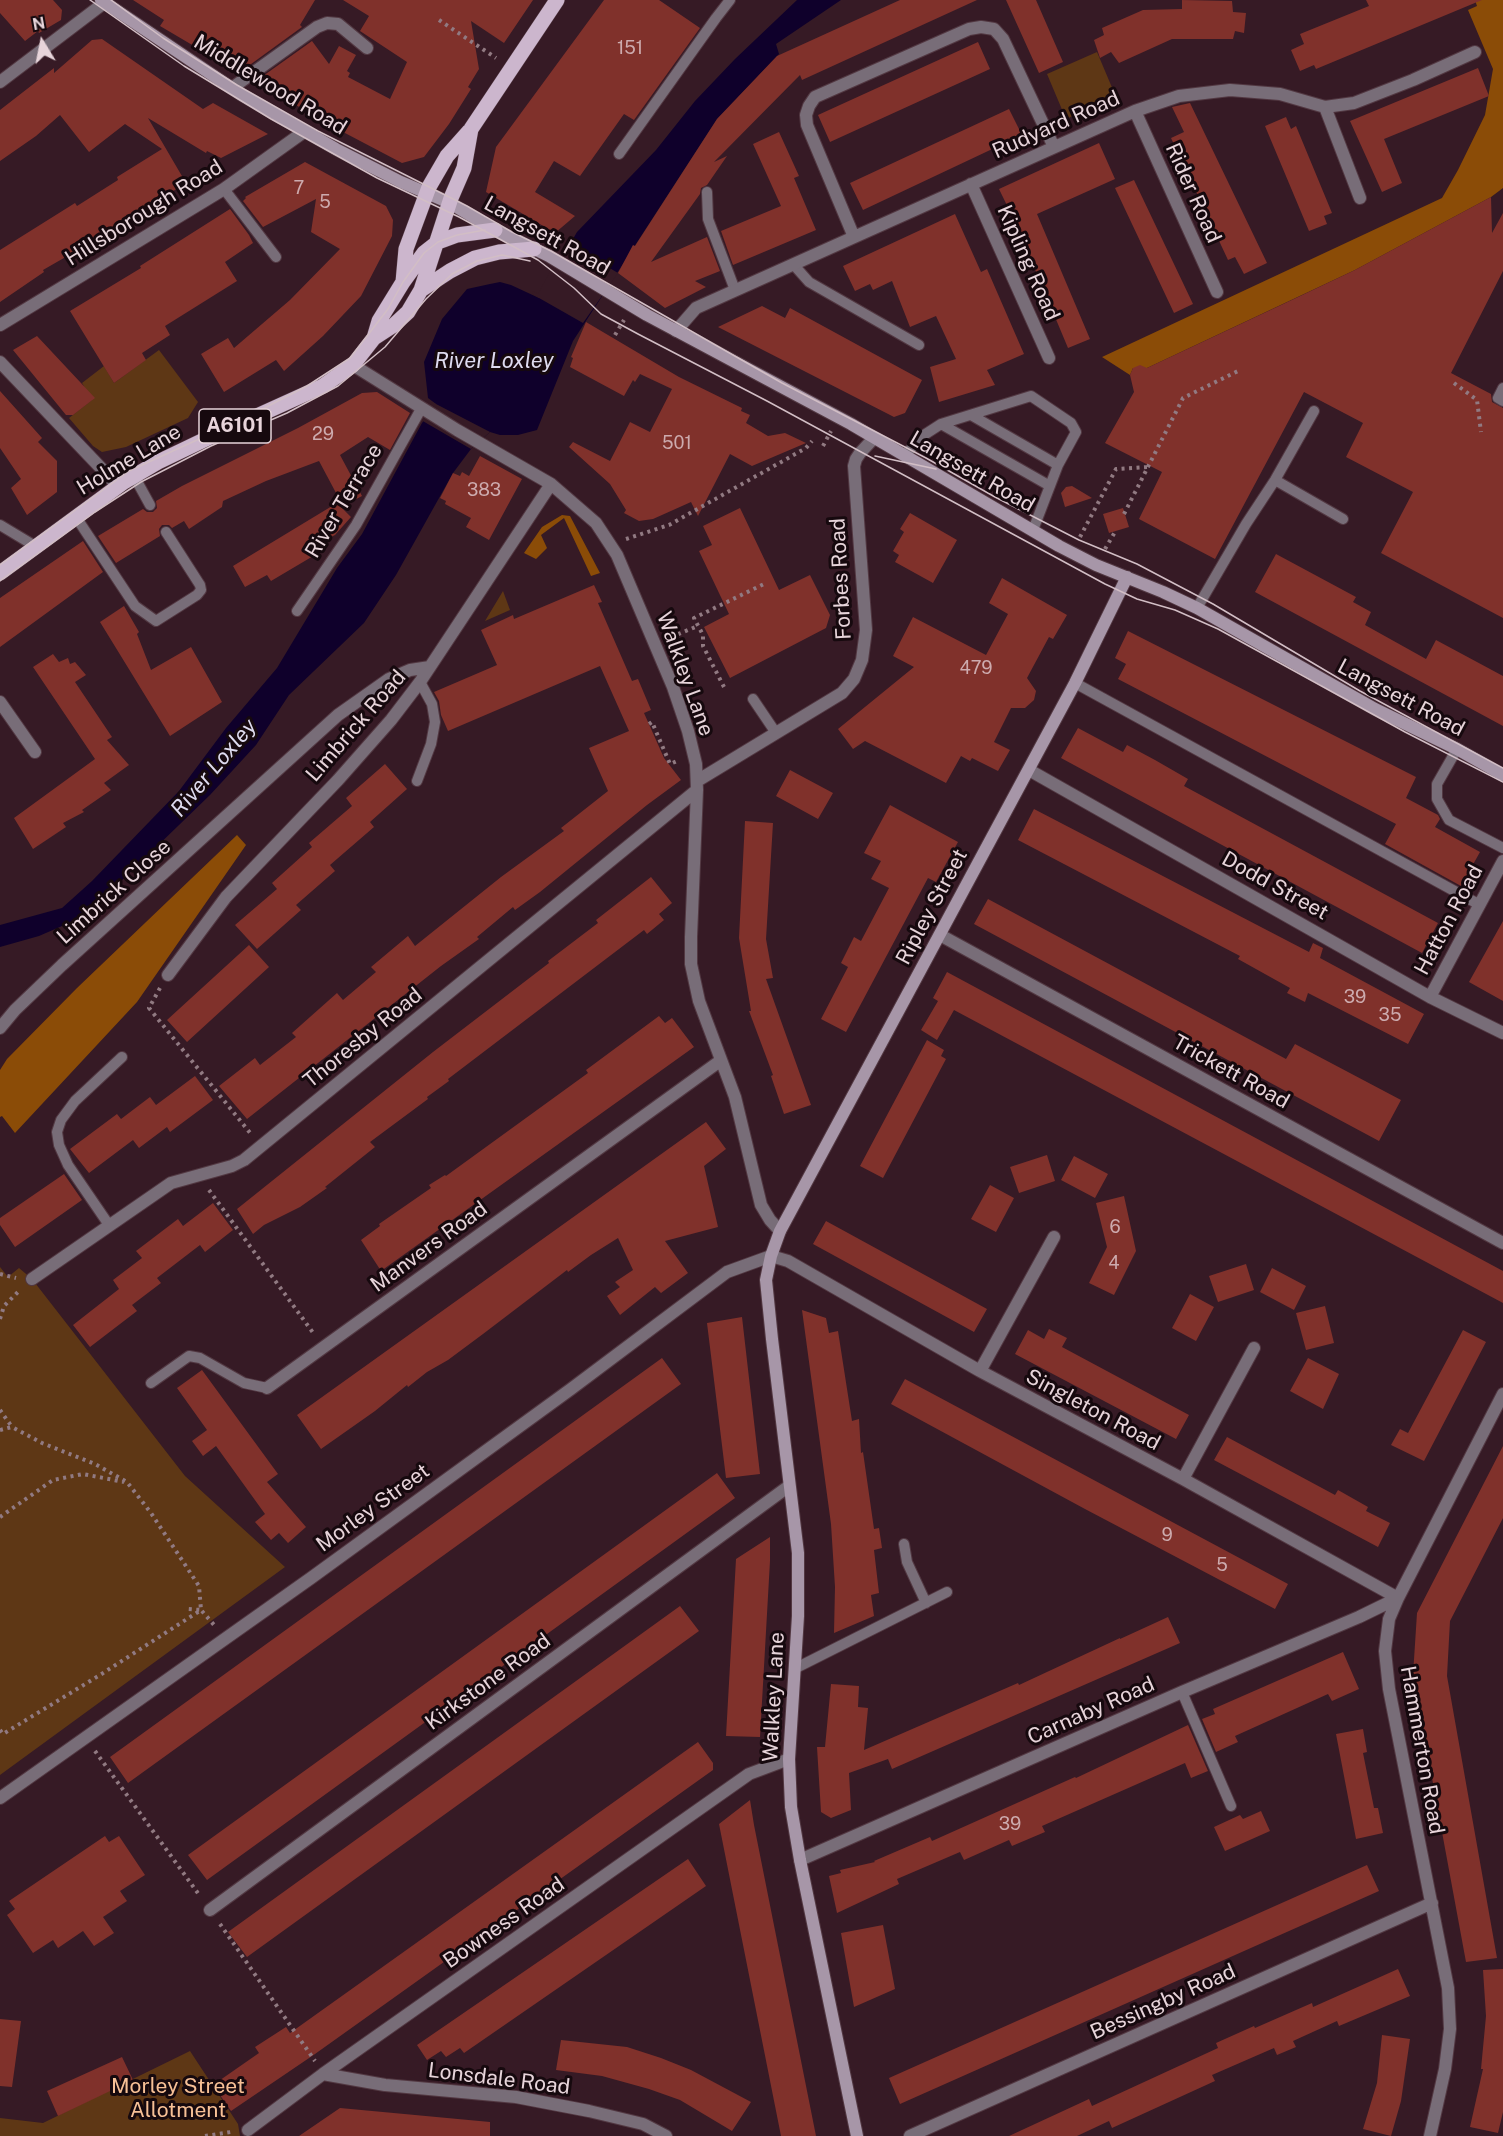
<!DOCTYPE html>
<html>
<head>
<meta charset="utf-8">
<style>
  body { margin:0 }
  #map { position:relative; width:1503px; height:2136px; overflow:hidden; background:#361a25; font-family:"Public Sans",sans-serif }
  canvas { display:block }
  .north { position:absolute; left:12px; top:12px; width:60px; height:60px; -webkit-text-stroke:4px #16090e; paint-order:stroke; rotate:350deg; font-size:16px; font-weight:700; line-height:24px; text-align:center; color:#e7d4da }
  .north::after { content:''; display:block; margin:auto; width:21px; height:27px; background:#e7d4da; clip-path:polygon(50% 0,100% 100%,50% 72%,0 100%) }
</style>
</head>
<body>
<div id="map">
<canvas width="1503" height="2136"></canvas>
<div class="north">N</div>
</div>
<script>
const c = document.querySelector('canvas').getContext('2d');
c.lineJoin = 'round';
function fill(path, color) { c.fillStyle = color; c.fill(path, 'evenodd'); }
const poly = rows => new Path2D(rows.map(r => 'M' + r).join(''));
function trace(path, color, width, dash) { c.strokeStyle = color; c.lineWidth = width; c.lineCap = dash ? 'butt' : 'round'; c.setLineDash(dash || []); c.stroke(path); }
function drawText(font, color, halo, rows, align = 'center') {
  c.font = font + ' "Public Sans",sans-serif'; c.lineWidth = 6; c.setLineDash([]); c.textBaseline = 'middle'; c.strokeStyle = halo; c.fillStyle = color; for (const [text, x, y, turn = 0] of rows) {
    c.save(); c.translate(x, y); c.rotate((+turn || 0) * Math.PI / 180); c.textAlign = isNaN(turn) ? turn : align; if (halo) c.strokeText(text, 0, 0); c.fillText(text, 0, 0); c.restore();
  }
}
fill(poly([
  [1097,52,1116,97,1066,119,1047,74],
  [159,350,198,402,188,418,126,447,102,452,93,446,69,418,92,400,82,383,104,366,114,383],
  [503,591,510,610,485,621],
  [0,1267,8,1277,19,1268,32,1279,185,1476,285,1567,0,1775],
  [190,2051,238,2124,240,2136,0,2136,0,2118,43,2123]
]), '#5e3715');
fill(poly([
  [1475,0,1503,0,1503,188,1491,197,1355,270,1147,368,1133,368,1130,375,1102,357,1442,198,1458,170,1485,115,1493,69,1468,10,1477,6],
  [562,515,570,516,600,573,591,576,564,518,541,535,547,548,536,559,524,553,542,527],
  [237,835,246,845,137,1002,15,1133,2,1116,0,1117,0,1070,7,1059,77,988]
]), '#8b4c07');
fill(poly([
  [797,0,841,0,776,44,779,54,717,119,573,341,537,430,518,435,500,435,490,432,471,449,453,473,396,575,364,623,289,695,256,745,210,795,85,916,39,936,0,947,0,925,62,908,92,881,179,791,226,728,277,668,337,568,362,534,422,423,436,404,428,398,424,362,442,319,467,289,490,284,500,282,511,285,539,298,577,232,656,150,695,101,735,59]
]), '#0f002b');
fill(poly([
  [566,242,618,273,583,323,532,294,533,291,538,294],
  [432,402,436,404,490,432,471,449,421,420,431,405]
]), '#361a25');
fill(poly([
  [0,0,53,0,62,10,61,20,39,33,38,31,25,41,0,13],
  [133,0,315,0,300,25,302,27,247,67,233,69,160,26,164,20],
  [343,0,533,0,504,43,471,21,479,69,468,87,471,89,449,124,424,157,402,163,326,123,256,81,312,41,329,64,339,46,356,55,347,71,350,73,348,77,390,99,407,62,360,31,369,16],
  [604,0,659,0,700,28,634,120,624,114,580,176,554,161,535,192,575,216,555,233,486,192,496,147],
  [900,0,977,0,802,80,800,75,714,162,727,156,707,185,701,188,700,194,651,262,707,237,720,271,695,281,706,287,665,308,618,273,633,245,635,246,717,119,777,56],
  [1006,0,1036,0,1063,62,1039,73],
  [1182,0,1232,1,1233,12,1246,13,1244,33,1235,31,1233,39,1172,39,1119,63,1111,52,1100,58,1094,40,1104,35,1102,28,1143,10,1182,9],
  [1366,0,1482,0,1316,69,1314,65,1300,71,1291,50,1304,44,1300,34,1369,6],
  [102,39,203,109,213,103,268,134,221,158,207,151,206,153,148,118,186,183,97,239,43,270,44,272,0,302,0,250,75,203,77,206,118,180,117,177,162,149,125,124,89,152,60,115,36,136,0,161,0,110,54,68,54,73,92,40],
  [978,42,990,69,830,142,818,115],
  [1478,68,1489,96,1384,139,1402,183,1382,192,1350,121],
  [1190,103,1267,263,1244,274,1235,257,1228,260,1171,138,1184,132,1172,107],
  [1009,109,1022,135,863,210,850,183],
  [1286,117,1291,129,1296,126,1332,213,1324,216,1327,224,1309,231,1265,126],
  [779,132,799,176,794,178,816,230,733,265,721,231,781,206,753,144],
  [1099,143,1115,179,1037,214,1090,339,1068,348,1016,224,999,189],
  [305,162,386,206,393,220,392,236,361,296,323,336,284,371,276,360,224,392,201,354,228,338,234,348,290,300,340,249,311,232,316,199,263,227,243,201,246,198,245,197],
  [1134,180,1193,304,1174,313,1115,188],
  [1491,197,1492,233,1503,213,1503,271,1451,373,1491,394,1492,402,1503,408,1503,618,1381,553,1413,492,1346,457,1363,423,1304,392,1215,559,1139,519,1162,472,1105,443,1134,392,1130,375,1133,368,1140,365,1147,368,1296,298,1355,270],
  [230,209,249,235,253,243,225,262,237,281,165,326,170,335,142,353,146,360,114,383,70,311,141,268,140,266],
  [955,214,981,272,987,269,1024,354,987,370,995,385,939,402,930,367,956,359,936,316,910,327,892,281,873,290,870,284,855,291,843,266],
  [762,306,785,318,790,308,922,380,905,413,894,417,718,327],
  [586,322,679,377,742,408,741,411,750,415,746,423,768,436,785,433,806,443,752,466,730,454,698,516,691,502,653,519,639,521,624,513,626,510,610,484,569,447,573,442,610,461,630,422,650,432,672,389,640,374,635,382,633,380,624,396,570,367,573,358,571,357],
  [37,336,95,398,73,415,66,415,13,350],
  [0,391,42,438,38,442,57,461,57,492,27,515,11,488,21,479,0,448],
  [377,392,410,413,390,450,368,437,340,455,362,496,343,506,319,461,266,481,223,501,222,507,189,529,184,521,172,528,169,525,162,525,159,529,160,536,116,563,98,536,143,509,147,512,153,512,157,508,156,501,182,486,298,428,362,393],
  [480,456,522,479,489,540,466,527,471,518,445,504,446,501,440,498,453,473,460,476,462,472,469,476],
  [1072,486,1092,498,1065,507,1061,493,1066,487],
  [337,503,351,517,335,535,315,545,320,552,271,581,267,575,245,587,233,566],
  [740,508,779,590,810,575,830,615,826,628,730,678,704,627,729,614,699,551,712,545,703,526],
  [1123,508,1129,527,1109,533,1103,514],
  [910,513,957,540,933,583,895,562,899,555,893,551,904,532,900,529],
  [83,541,103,572,0,647,0,598],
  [1276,554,1356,597,1353,602,1371,612,1365,625,1426,659,1436,640,1503,676,1503,726,1255,592],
  [1002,578,1067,615,1053,639,1049,637,1027,678,1036,691,1034,700,1025,708,1011,708,994,742,1010,750,998,771,972,758,970,761,961,756,946,783,865,741,853,749,838,729,914,667,893,656,913,617,986,655,1008,614,989,603],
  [594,585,602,602,598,603,632,681,638,679,651,710,644,713,664,758,681,780,647,805,540,892,515,910,513,907,477,937,479,939,441,966,247,1119,219,1086,255,1058,260,1065,296,1037,292,1033,337,993,343,1000,376,972,371,967,408,936,415,946,501,877,564,831,561,828,608,791,589,748,629,731,600,666,448,731,441,715,439,701,434,692,497,665,481,630,513,615,514,619],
  [124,606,139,632,137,634,151,670,191,647,222,702,170,736,100,622],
  [1128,631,1416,777,1406,798,1438,815,1440,819,1435,827,1480,852,1461,886,1385,844,1396,824,1118,679,1126,664,1115,658],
  [53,654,59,662,68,658,70,664,75,662,86,675,75,682,112,737,107,740,129,765,104,783,111,790,82,810,84,812,63,823,66,827,33,849,14,818,95,759,33,667],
  [1078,728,1123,752,1127,745,1155,760,1188,779,1184,786,1438,923,1422,953,1061,758],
  [385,764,407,789,370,822,374,827,330,865,335,871,296,905,301,910,257,949,235,925,277,889,272,883,312,847,309,843,352,806,346,798],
  [790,770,833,793,818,819,776,796],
  [890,805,958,842,936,882,928,878,846,1032,821,1019,848,967,841,963,854,937,861,941,889,888,871,879,881,861,864,853],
  [1034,809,1309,952,1313,943,1323,948,1320,958,1424,1014,1408,1044,1308,993,1305,1002,1287,993,1290,988,1238,959,1240,956,1018,840],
  [745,821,773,823,766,939,773,978,766,979,811,1105,784,1114,771,1076,773,1075,749,1011,751,1011,739,938],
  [651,877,672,903,659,914,664,920,647,934,644,930,448,1079,449,1081,427,1097,428,1099,370,1142,375,1147,325,1187,327,1188,300,1207,264,1225,253,1234,237,1209,433,1052,549,963,548,961,598,923,596,920],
  [988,899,1286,1059,1295,1044,1401,1100,1379,1141,974,924],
  [1503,921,1503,1001,1469,982],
  [249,945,269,967,187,1042,167,1020],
  [947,972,1503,1271,1503,1303,954,1010,937,1040,921,1030,938,1001,933,998],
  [659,1016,665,1023,672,1018,694,1047,381,1271,361,1240,380,1226,379,1224,431,1188,429,1185,445,1175,446,1176,588,1073,586,1070],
  [927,1040,944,1050,941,1056,946,1059,883,1178,860,1166],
  [195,1076,213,1100,170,1132,167,1127,139,1148,133,1140,89,1173,70,1149,117,1114,121,1119,150,1097,156,1105],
  [706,1122,726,1149,704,1166,718,1227,665,1241,688,1273,661,1293,655,1287,620,1315,607,1296,620,1287,615,1282,633,1270,618,1238,591,1255,568,1272,567,1270,483,1334,448,1360,427,1372,408,1387,407,1385,375,1411,321,1449,297,1415],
  [1047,1155,1055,1181,1019,1193,1010,1167],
  [1074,1156,1108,1174,1095,1198,1061,1180],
  [64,1174,82,1200,15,1247,0,1225,0,1218],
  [990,1185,1014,1198,996,1232,971,1219],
  [1124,1196,1136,1251,1114,1295,1089,1283,1107,1247,1096,1203],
  [213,1203,233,1230,205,1252,200,1245,157,1278,161,1283,132,1305,137,1311,90,1347,73,1325,119,1289,113,1280,142,1258,136,1251,178,1219,183,1226],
  [826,1221,987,1309,974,1332,813,1244],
  [1246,1264,1254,1290,1218,1302,1209,1276],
  [1272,1268,1306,1286,1294,1310,1260,1292],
  [1190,1294,1214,1307,1196,1341,1172,1328],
  [1325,1306,1334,1343,1306,1350,1296,1313],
  [802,1310,826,1318,829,1333,838,1331,852,1421,859,1419,861,1453,863,1452,874,1529,879,1528,882,1548,874,1550,879,1593,871,1595,874,1616,834,1633,835,1587,831,1524],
  [742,1317,760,1474,726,1478,707,1323],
  [1049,1329,1067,1338,1062,1347,1189,1415,1176,1439,1015,1354,1028,1330,1044,1339],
  [1463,1330,1486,1342,1424,1461,1391,1445,1400,1429,1408,1433],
  [662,1358,681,1384,128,1783,110,1757],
  [1308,1358,1339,1374,1323,1409,1290,1391],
  [202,1370,278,1474,267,1482,306,1527,288,1543,279,1533,271,1540,255,1522,265,1514,216,1446,203,1456,192,1441,207,1430,177,1388],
  [905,1379,1288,1584,1275,1609,1085,1509,891,1404],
  [1227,1437,1335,1495,1338,1490,1368,1507,1366,1511,1390,1523,1378,1547,1214,1460],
  [1503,1446,1503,1518,1450,1621,1447,1676,1497,1958,1466,1962,1413,1675,1417,1613],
  [717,1473,735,1498,207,1880,188,1855],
  [770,1537,770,1561,760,1737,726,1736,736,1559],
  [680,1606,699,1631,247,1957,228,1932],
  [1168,1617,1180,1643,892,1769,888,1759,849,1773,851,1810,831,1818,821,1812,817,1747,825,1747,831,1684,859,1686,858,1707,868,1708,864,1750,1018,1683,1019,1685,1120,1638,1120,1639],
  [1343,1652,1359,1689,1332,1701,1328,1694,1235,1736,1238,1742,1216,1752,1202,1719,1215,1714,1213,1709],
  [1188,1725,1208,1771,1191,1778,1185,1763,1042,1826,1045,1832,1012,1846,1009,1840,964,1860,960,1852,897,1879,899,1884,837,1913,829,1876,841,1873,840,1870,875,1862,874,1861,930,1837,932,1841,1075,1777,1076,1778],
  [1363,1729,1367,1752,1363,1753,1374,1808,1378,1808,1383,1833,1356,1839,1336,1734],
  [698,1742,713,1763,713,1770,315,2054,231,2111,213,2085,259,2053,255,2047,286,2027,290,2033],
  [750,1800,754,1825,816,2136,781,2136,719,1824],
  [1261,1811,1270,1831,1225,1851,1214,1827,1240,1815,1243,1819],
  [105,1836,109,1842,119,1836,145,1875,120,1891,127,1901,103,1917,114,1933,94,1946,83,1931,58,1948,53,1940,33,1953,7,1915,15,1909,9,1901],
  [688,1859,706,1886,464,2053,460,2048,446,2057,441,2051,427,2060,417,2045],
  [1367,1865,1379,1891,900,2104,889,2078],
  [883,1925,895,1989,854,2007,841,1933],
  [1398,1969,1410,1996,1339,2026,1337,2021,1293,2041,1296,2047,1277,2055,1274,2048,1212,2075,1215,2081,1112,2128,1109,2121,1077,2136,1009,2136,1089,2099,1092,2106,1218,2048,1216,2043,1254,2026,1255,2028,1312,2003,1313,2007],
  [1503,1969,1503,2112,1498,2133,1470,2127,1483,2069,1481,2069,1486,2016,1483,1970],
  [0,2019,21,2021,12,2087,0,2086],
  [1382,2035,1410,2039,1401,2101,1391,2136,1363,2129,1377,2083],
  [561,2040,627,2047,661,2058,691,2070,751,2102,732,2131,680,2100,649,2089,602,2076,556,2070],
  [122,2057,133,2080,58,2116,47,2091],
  [340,2108,490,2122,490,2136,299,2136]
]), '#80312b');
const lane = poly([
  [619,154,716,18,730,0],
  [224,189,276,257],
  [707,192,708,219,735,290],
  [793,264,809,282,919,345],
  [1503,388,1498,398,1503,401],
  [971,415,1058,465],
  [941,424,1050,486],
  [904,456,924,435,941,424,1031,396,1071,423,1076,432,1058,465,1033,530],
  [134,476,150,505],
  [1275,480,1343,519],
  [76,517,135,606,156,621,197,595,201,590,200,585,166,532],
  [0,525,30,543,34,549],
  [1197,608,1246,524,1275,480,1314,411],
  [297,611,356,525,421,409],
  [1075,683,1480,905],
  [753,699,776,733],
  [1457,749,1437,784,1437,799,1449,820,1503,848],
  [417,781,431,744,435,722,432,704,420,682],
  [109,1225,68,1165,59,1145,57,1132,61,1120,75,1101,122,1057],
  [151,1383,189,1356,200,1358,244,1383,267,1388],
  [904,1544,907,1562,926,1603],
  [794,1669,947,1592],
  [1182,1692,1231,1806]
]);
const street = poly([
  [0,82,104,3],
  [232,88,317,27,327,23,338,24,367,48],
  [1325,107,1360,198],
  [1135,111,1217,292],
  [971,184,1049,358],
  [854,237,807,125,806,115,809,106,815,97,969,29,981,27,994,29,1003,39,1054,147],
  [0,325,224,189,305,131],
  [676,331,696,308,1135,111,1179,96,1230,90,1280,94,1325,107,1354,103,1413,80,1475,52],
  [0,362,118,486],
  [353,365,457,430,551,484,596,523,617,555,673,687,688,731,696,764,697,790,691,937,691,964,699,1001,735,1097,761,1205,770,1220,780,1231],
  [0,702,35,752],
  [1029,770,1430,997,1503,1033],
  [697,781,842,693,854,679,862,660,866,630,854,466,856,459,860,453,874,438],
  [940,935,1503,1243],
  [168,975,226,897,338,780,391,720,420,682,551,484],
  [1430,997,1503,861],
  [0,1028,15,1010,62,965,338,715,389,679,410,670,430,667],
  [32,1279,171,1183,232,1166,244,1160,697,790],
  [980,1371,1054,1237],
  [267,1388,720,1061],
  [1183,1479,1254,1348],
  [0,1798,311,1578,571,1389,727,1272,771,1256,788,1261,980,1371,1183,1479,1398,1598],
  [800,1860,1182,1692,1359,1617,1398,1598],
  [210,1910,789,1486],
  [323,2074,385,2085,516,2097,589,2111,643,2124,666,2136],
  [248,2130,323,2074,749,1774,789,1759],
  [910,2136,1432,1903],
  [1430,2136,1445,2069,1450,2029,1448,1988,1389,1689,1385,1651,1389,1619,1398,1598,1503,1394]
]);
const secondary = poly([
  [101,0,242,95,336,149,401,182,450,203,495,230,549,256,647,315,851,424,1059,546,1096,565,1163,592,1197,608,1375,709,1457,749,1503,775],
  [857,2136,800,1860,791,1807,789,1759,798,1616,798,1553,772,1339,766,1280,771,1256,780,1231,1075,683,1127,577]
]);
const primary = poly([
  [403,282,424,253,438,242,457,235,495,230],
  [421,290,450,271,475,258,499,252,534,249],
  [374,338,379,321,403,282,406,249,429,187,447,156,471,129,557,0],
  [0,573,124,482,158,462,206,439,323,386,353,365,374,338,394,325,408,312,421,290,451,198,464,168,471,129]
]);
trace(lane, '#523842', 12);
trace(street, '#523842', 14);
trace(secondary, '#523842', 14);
trace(primary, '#523842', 16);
trace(poly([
  [439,20,496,58],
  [615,335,624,320],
  [1454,383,1477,400,1481,432],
  [823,446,831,431],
  [1124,514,1183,398,1238,371],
  [1080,537,1116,469,1149,467],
  [626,539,669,525,806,448,812,441],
  [1105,549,1115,532],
  [671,637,698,626],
  [724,687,703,646,703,635,694,618,766,583],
  [649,724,652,722,670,764,677,761],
  [160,988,149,1008,251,1134],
  [209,1190,314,1334],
  [0,1274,16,1278],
  [0,1319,4,1306,20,1290],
  [0,1410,12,1427],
  [0,1430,12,1427,42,1443,95,1464,127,1482,151,1513,199,1586,201,1610,188,1609],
  [0,1517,53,1480,83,1474,124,1482],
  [0,1730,3,1734,100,1675,201,1610,215,1626],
  [95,1751,200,1896],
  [220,1924,315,2061],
  [205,2136,231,2132]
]), '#917a82', 4, [3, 4.5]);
trace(lane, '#786d78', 10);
trace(street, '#786d78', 12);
trace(secondary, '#a796a8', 12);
trace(primary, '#ccb6cd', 15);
trace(poly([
  [90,0,184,66,271,119,377,178,459,217,538,260,574,288,601,314,638,334,767,401,1105,584,1137,599,1175,610,1218,629,1405,732,1503,782],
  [111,0,163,38,237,85,318,131,467,206,512,232,551,251,782,383,926,458,995,497,1079,540,1137,564,1213,604,1360,691,1503,768],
  [875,456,936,469],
  [0,565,129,471,243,419,307,386,350,358,388,309,403,282,424,253,438,242,457,235,485,230],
  [0,581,95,512,141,482,211,446,287,413,338,386,385,347,426,299,452,274,477,261,502,255,530,261]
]), '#d2bec5', 1.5);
drawText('18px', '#cdabae', null, [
  ["151",630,48],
  ["7",299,188],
  ["5",325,202],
  ["29",323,434],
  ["501",677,443],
  ["383",484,490],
  ["479",976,668],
  ["39",1355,997],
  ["35",1390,1015],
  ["6",1115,1227],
  ["4",1114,1263],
  ["9",1167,1535],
  ["5",1222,1565],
  ["39",1010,1824]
]);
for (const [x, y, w] of [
  [235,426,72]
]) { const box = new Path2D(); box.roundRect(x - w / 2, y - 17, w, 34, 4.5); c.fillStyle = '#16090e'; c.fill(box); trace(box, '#e7d4da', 1.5); }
drawText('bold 20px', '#e7d4da', null, [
  ["A6101",235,426]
]);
drawText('21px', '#e7d4da', '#16090e', [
  ["Middlewood Road",270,85,31],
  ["Rudyard Road",1056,125,-24],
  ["Rider Road",1193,193,66],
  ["Hillsborough Road",144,213,-32],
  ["Langsett Road",547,236,29],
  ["Kipling Road",1028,263,66],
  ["Holme Lane",129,460,-31],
  ["Langsett Road",972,472,30],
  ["River Terrace",344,501,-59],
  ["Forbes Road",841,579,-93],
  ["Walkley Lane",685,674,70],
  ["Langsett Road",1401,698,28],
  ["Limbrick Road",356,726,-49],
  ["Dodd Street",1275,886,29],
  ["Limbrick Close",114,892,-42],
  ["Ripley Street",932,907,-62],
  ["Hatton Road",1449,920,-62],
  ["Thoresby Road",363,1038,-39],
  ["Trickett Road",1231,1072,29],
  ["Manvers Road",429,1247,-36],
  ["Singleton Road",1093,1410,28],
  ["Morley Street",373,1508,-36],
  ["Kirkstone Road",488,1682,-36],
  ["Walkley Lane",774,1697,-87],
  ["Carnaby Road",1091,1711,-24],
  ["Hammerton Road",1422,1750,80],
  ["Bowness Road",504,1923,-35],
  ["Bessingby Road",1163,2002,-24],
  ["Lonsdale Road",499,2079,7]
]);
drawText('21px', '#f7c096', '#16090e', [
  ["Morley Street",178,2087],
  ["Allotment",178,2111]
]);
drawText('italic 22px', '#dedbef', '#16090e', [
  ["River Loxley",494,361],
  ["River Loxley",214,768,-50]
]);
</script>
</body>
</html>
